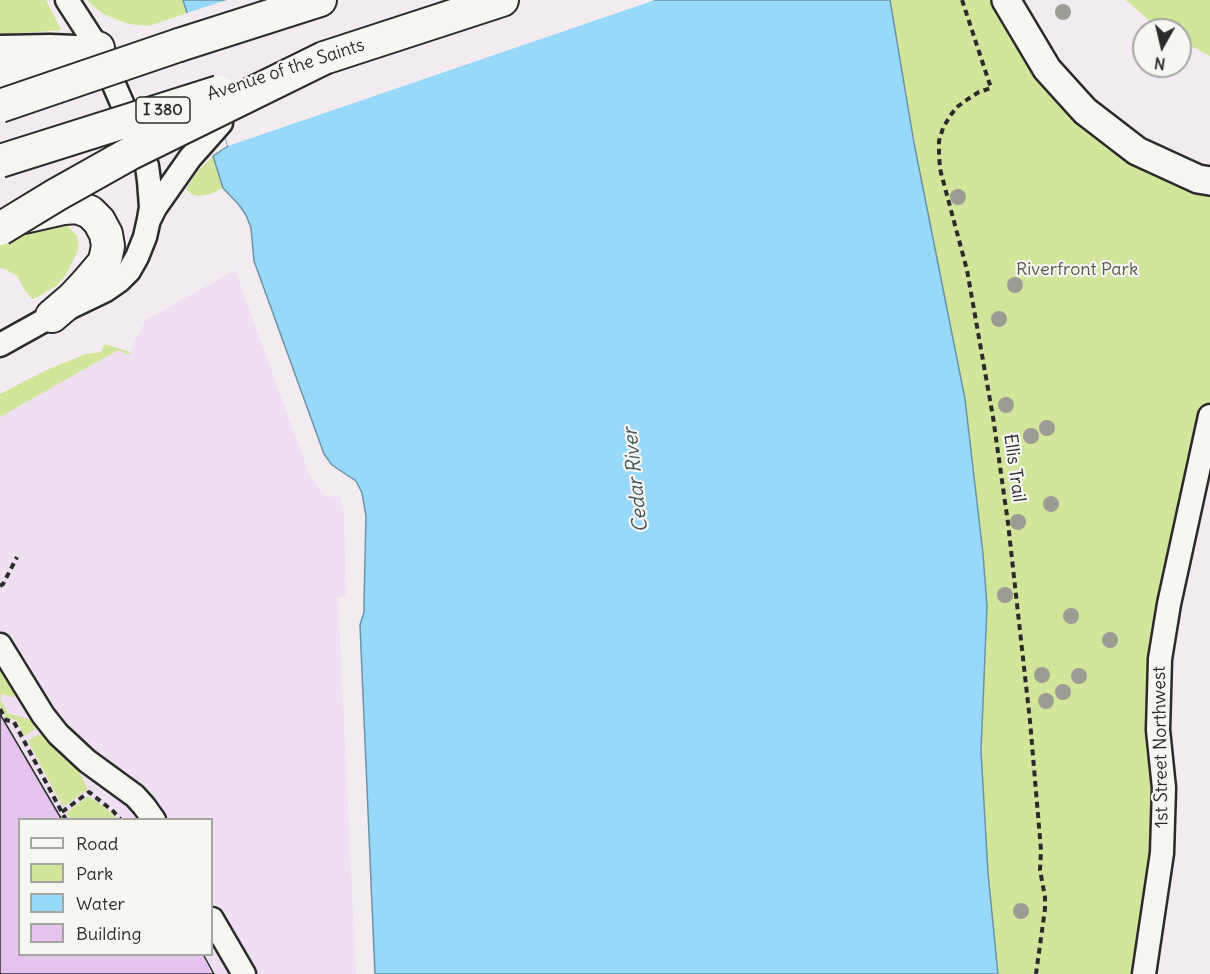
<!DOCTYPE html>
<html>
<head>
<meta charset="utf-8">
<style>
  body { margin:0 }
  #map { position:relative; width:1210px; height:974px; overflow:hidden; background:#f2ecf1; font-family:Delius,sans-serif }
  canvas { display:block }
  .legend { position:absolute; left:18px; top:818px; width:195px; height:138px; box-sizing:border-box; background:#f6f6f2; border:2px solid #a5a5a2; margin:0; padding:8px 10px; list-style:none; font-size:18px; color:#2b2b2b }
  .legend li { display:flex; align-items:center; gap:12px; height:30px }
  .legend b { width:30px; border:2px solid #a5a5a2 }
  .north { position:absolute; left:1132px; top:18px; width:60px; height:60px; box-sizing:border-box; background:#f6f6f2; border:2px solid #a5a5a2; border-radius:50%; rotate:188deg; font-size:16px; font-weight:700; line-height:24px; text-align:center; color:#2b2b2b }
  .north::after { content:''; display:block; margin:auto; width:21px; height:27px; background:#2b2b2b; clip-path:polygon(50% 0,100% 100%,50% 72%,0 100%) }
</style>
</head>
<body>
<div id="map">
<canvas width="1210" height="974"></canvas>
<ul class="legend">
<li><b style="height:8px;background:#f6f6f2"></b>Road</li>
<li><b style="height:16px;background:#d1e69b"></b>Park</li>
<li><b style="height:16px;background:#98d9fa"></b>Water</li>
<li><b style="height:16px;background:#e4c3ef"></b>Building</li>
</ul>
<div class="north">N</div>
</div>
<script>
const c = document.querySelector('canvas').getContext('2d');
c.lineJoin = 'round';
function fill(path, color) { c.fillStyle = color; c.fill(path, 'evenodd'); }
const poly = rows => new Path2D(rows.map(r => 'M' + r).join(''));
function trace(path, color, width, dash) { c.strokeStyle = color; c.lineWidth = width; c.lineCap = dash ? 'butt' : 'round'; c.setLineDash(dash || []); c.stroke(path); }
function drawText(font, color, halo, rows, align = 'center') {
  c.font = font + ' Delius,sans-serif'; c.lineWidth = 4.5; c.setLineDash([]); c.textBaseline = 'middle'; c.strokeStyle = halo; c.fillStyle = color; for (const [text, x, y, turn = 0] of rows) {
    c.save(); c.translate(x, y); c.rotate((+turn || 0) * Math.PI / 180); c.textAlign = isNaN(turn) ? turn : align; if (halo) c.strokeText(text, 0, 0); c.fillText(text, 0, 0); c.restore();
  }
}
fill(poly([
  [235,270,310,476,326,497,340,496,344,514,346,597,338,597,356,974,0,974,0,417,118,350,128,355,146,320],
  [20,820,212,820,212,954,20,954]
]), '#eee0f0');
fill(poly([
  [0,0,46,0,61,30,0,35],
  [87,0,183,0,187,13,149,26,137,25,125,23,104,14,94,7],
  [890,0,1006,0,1085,111,1210,181,1210,416,1158,730,1144,974,998,974,988,873,981,751,984,683,973,475,965,399,914,143],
  [1126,0,1210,0,1210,56,1180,40,1180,30,1163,30,1145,17],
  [213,156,223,188,211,194,198,196,191,194,186,189,198,171],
  [57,221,66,224,77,236,79,245,77,253,65,276,57,285,38,297,32,299,26,292,17,276,5,269,0,268,0,244,16,234],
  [105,344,130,352,128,355,118,350,0,417,0,394,19,384,51,368,86,354,101,352],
  [0,668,17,693,16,696,14,697,2,694,0,699,8,713,31,720,36,726,34,730,24,736,16,720,6,718,0,706],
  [37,735,43,735,78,769,88,789,63,807,28,741],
  [88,796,102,805,118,819,70,819,66,813]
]), '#d1e69b');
const water = poly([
  [183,0,890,0,914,143,965,399,983,554,987,606,981,751,988,873,998,974,375,974,360,625,364,612,364,602,366,516,362,493,356,481,332,465,324,454,254,261,251,228,246,215,239,205,223,188,213,156,228,146,183,0]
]);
fill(water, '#98d9fa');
trace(water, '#6c93a7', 1.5);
fill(poly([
  [227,0,655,0,228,146,222,126,219,127,184,14]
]), '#f2ecf1');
const building = poly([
  [0,714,62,820,20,820,20,954,203,954,214,974,0,974,0,714]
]);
fill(building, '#e4c3ef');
trace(building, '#2b2b2b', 1.5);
const minor = poly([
  [0,47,50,46,76,47],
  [150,218,155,208,190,158,221,123],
  [0,345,52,316,106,290,119,281,129,271,137,257,145,237,149,219,151,207,149,181,147,166,139,142,98,48,67,0],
  [0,645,43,715,58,734,87,761,135,796,144,806,154,820],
  [212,919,244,974],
  [1144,974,1162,853,1164,788,1158,730,1160,659,1169,604,1210,416]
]);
const major = poly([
  [1006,0,1047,69,1085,111,1137,151,1198,179,1210,181]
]);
const highway = poly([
  [179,45,320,0],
  [324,58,502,0],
  [0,74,98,48],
  [24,217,64,208,77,207,90,212,99,221,106,234,108,246,106,256,104,263,86,284,73,298,52,316]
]);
trace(minor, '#2b2b2b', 27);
trace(major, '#2b2b2b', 32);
trace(highway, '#2b2b2b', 36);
trace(poly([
  [962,0,991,88,979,92,968,99,957,107,950,116,943,128,939,141,939,154,940,169,967,270,993,417,1008,523,1030,721,1041,850,1040,870,1045,897,1045,909,1036,974],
  [0,586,3,584,17,557],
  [0,709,6,720,14,722,66,820],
  [62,812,89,792,113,811,121,820]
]), '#2b2b2b', 4, [6, 4.5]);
trace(minor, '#f6f6f2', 22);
trace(major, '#f6f6f2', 27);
trace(highway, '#f6f6f2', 32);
const highwayBridge = poly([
  [0,106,179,45],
  [0,161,219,92],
  [0,229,56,195,129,154,324,58]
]);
trace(highwayBridge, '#2b2b2b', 36, []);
trace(highwayBridge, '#f6f6f2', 32);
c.fillStyle = '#9b9c94';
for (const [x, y] of [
  [1063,12],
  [958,197],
  [1015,285],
  [999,319],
  [1006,405],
  [1047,428],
  [1031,436],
  [1051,504],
  [1018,522],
  [1005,595],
  [1071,616],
  [1110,640],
  [1042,675],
  [1079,676],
  [1063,692],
  [1046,701],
  [1021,911]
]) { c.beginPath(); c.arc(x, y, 8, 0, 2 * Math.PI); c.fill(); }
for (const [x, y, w] of [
  [163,110,54]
]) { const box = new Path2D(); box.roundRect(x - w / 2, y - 13, w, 26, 4.5); c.fillStyle = '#f6f6f2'; c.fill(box); trace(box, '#2b2b2b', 1.5); }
drawText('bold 16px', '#2b2b2b', null, [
  ["I 380",163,110]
]);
drawText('18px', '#2b2b2b', '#f6f6f2', [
  ["Avenue of the Saints",286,70,-18],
  ["Ellis Trail",1014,468,82],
  ["1st Street Northwest",1161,747,-91]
]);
drawText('18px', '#545a47', '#f6f6f2', [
  ["Riverfront Park",1077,270]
]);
drawText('italic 20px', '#46565f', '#f6f6f2', [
  ["Cedar River",636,480,-96]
]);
</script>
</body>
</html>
